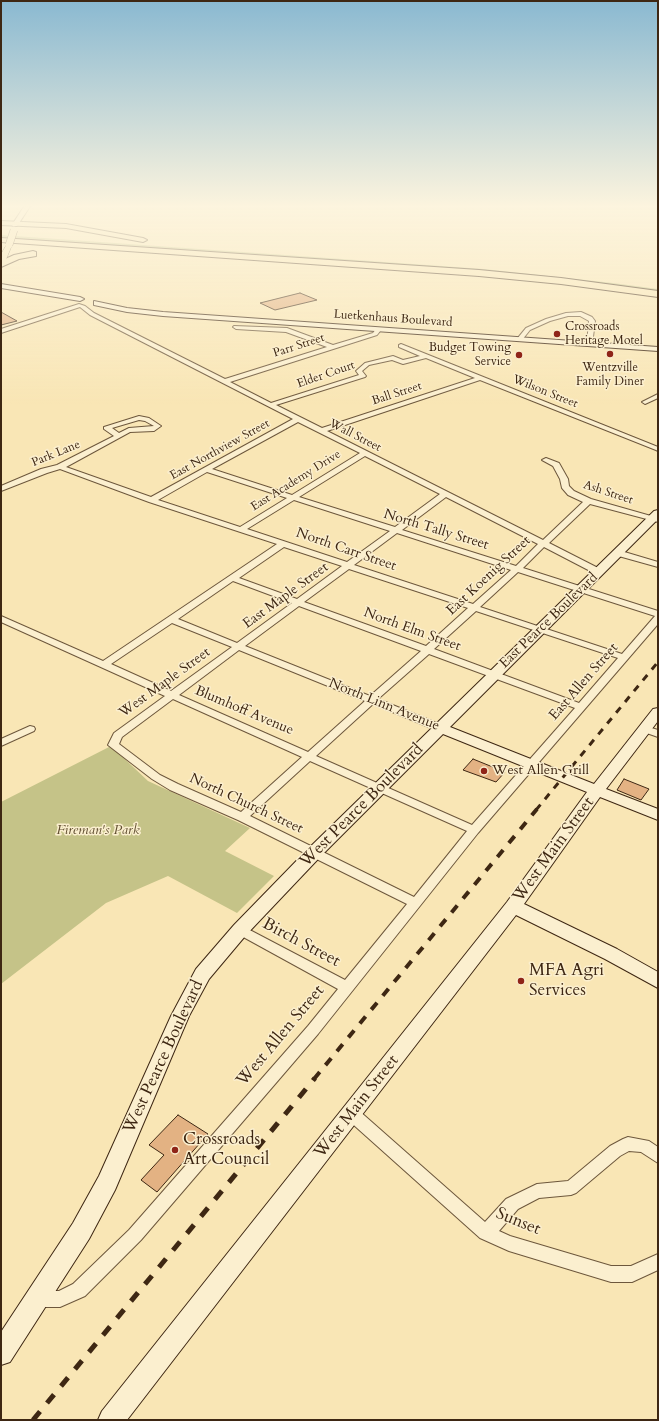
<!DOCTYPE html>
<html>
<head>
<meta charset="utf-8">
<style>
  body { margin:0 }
  #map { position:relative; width:659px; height:1421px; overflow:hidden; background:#f9e6b5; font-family:Cardo,serif }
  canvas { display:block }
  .frame { position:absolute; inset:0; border:2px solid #3e2713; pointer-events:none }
</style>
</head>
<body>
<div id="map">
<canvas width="659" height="1421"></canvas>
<div class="frame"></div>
</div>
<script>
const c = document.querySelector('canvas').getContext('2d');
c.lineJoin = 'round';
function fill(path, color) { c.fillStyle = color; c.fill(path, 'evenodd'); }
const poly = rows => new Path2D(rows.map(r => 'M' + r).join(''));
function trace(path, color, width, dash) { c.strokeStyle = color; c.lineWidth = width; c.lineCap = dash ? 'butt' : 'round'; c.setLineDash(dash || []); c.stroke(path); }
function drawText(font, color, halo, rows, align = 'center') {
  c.font = font + ' Cardo,serif'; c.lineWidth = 3; c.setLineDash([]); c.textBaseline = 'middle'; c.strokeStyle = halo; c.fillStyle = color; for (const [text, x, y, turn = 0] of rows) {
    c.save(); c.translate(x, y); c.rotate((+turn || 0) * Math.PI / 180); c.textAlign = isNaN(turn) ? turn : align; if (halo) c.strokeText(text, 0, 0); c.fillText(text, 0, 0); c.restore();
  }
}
fill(poly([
  [1,235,484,269,613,283,658,289,658,292,616,286,1,239],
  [111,746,148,781,250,828,225,851,274,876,237,913,168,876,106,903,1,984,1,802]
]), '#c5c388');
const building = poly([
  [300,293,317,300,275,310,260,303,300,293],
  [1,312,17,321,1,325,1,312],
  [473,759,505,772,496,782,463,770,473,759],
  [624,779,649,789,641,800,617,790,624,779],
  [178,1115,208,1134,157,1192,141,1180,164,1155,149,1145,178,1115]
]);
fill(building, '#e3b283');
trace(building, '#3e2713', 1);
const street = poly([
  [79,304,85,306,94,313,225,379,327,347,286,332,236,329,233,327,234,326,287,328,333,345,373,333,376,329,381,330,377,335,230,382,271,403,359,375,356,371,365,363,393,356,403,360,420,356,399,347,399,345,401,344,658,447,658,451,656,450,480,380,327,431,543,540,583,502,568,495,562,488,560,479,553,466,542,460,546,458,559,463,568,479,569,486,574,491,591,499,658,518,658,522,590,504,549,543,602,570,602,574,596,574,544,547,523,568,658,611,658,624,478,833,318,1034,141,1240,85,1296,60,1307,38,1307,32,1305,30,1299,32,1293,38,1291,59,1291,73,1284,129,1230,308,1026,338,989,236,933,234,930,236,927,240,925,244,927,345,980,407,904,238,820,170,790,152,779,108,745,114,733,165,696,1,622,1,616,103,661,277,544,149,502,60,469,47,473,1,491,1,486,41,469,57,465,114,436,104,429,104,427,139,416,149,418,161,426,154,431,130,432,66,467,151,497,293,419,90,315,80,307,1,333,1,329,79,304],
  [426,358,475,378,322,428,276,405,365,377,366,376,362,371,369,365,392,360,403,364,426,358],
  [139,420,145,421,154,426,129,428,119,433,112,428,139,420],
  [298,422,360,453,292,495,212,469,298,422],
  [365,456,440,494,395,527,299,497,365,456],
  [207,472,287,498,240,527,158,500,207,472],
  [446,497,538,544,516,566,402,530,446,497],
  [294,500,390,531,347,562,247,529,294,500],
  [397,533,511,570,473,604,354,565,397,533],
  [284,547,342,566,297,599,239,578,284,547],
  [349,569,468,608,426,646,304,602,349,569],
  [518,572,655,616,622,654,480,607,518,572],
  [233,581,292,603,237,643,178,619,233,581],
  [299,606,421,651,370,696,245,646,299,606],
  [476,611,618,658,579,703,434,649,476,611],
  [172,623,232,647,171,691,111,664,172,623],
  [239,650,365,701,308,752,179,695,239,650],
  [429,654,575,708,472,825,316,756,373,704,436,730,444,730,445,728,444,726,378,699,429,654],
  [173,699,302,757,241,812,178,784,160,775,119,744,122,737,173,699],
  [310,761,467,831,414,897,250,816,310,761],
  [566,313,581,312,592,317,595,321,592,345,587,344,589,321,580,316,568,316,550,321,530,330,522,340,517,339,526,328,546,319,566,313],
  [658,394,658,398,645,404,642,402,658,394],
  [615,551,621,551,658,562,658,567,615,555,615,551],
  [30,726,34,727,35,729,34,731,1,746,1,739,30,726],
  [645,726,658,730,658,737,641,731,640,729,641,727,645,726],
  [352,1108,357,1109,485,1222,506,1199,537,1184,568,1181,610,1146,623,1139,628,1137,649,1141,658,1147,658,1163,641,1152,629,1151,620,1156,576,1193,571,1195,539,1198,518,1209,499,1231,510,1236,611,1266,631,1266,658,1254,658,1270,632,1282,611,1282,509,1251,480,1238,347,1119,345,1114,347,1109,352,1108]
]);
const secondary = poly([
  [25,205,31,205,17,226,13,226,12,225,25,205],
  [1,284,80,297,84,299,80,301,1,288,1,284],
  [94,301,127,308,163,312,658,347,658,351,163,316,127,312,94,305,94,301],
  [658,510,658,519,450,727,594,784,653,709,658,708,658,721,606,789,658,809,658,820,600,797,524,904,617,949,658,972,658,988,605,959,516,915,127,1420,98,1420,102,1411,507,902,587,792,443,734,320,857,246,935,209,979,189,1016,115,1190,89,1239,10,1362,1,1365,1,1332,73,1223,99,1176,171,1016,196,969,234,925,308,849,654,511,658,510]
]);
const primary = poly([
  [9,243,12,245,5,262,1,264,1,254,7,244,9,243]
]);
const highway = poly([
  [1,221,66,224,143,238,147,240,143,242,66,228,1,225,1,221],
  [1,238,479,270,561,278,658,291,658,297,561,284,479,276,1,242,1,238],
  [33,251,36,252,36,256,19,259,1,267,1,261,14,255,33,251]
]);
trace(street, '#6d573c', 2);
trace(secondary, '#3e2713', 2);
trace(primary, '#3e2713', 1);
trace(highway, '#3e2713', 2);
fill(street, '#fbefcf');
fill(secondary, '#fbefcf');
fill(primary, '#f9e6b5');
fill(highway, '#f9e6b5');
trace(poly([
  [536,810,658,662]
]), '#3e2713', 3, [7, 7]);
trace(poly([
  [314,1079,537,809]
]), '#3e2713', 4, [9, 9]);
trace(poly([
  [33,1420,315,1078]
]), '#3e2713', 5, [11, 11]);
const primaryBridge = poly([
  [9,245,14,230]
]);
trace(primaryBridge, '#3e2713', 8, []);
trace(primaryBridge, '#f9e6b5', 7);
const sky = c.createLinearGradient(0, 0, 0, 404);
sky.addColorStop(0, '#8ab9d1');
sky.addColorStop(0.51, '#fcf4de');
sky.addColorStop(1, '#fcf4de00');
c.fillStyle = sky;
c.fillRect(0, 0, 659, 404);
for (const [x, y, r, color] of [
  [557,334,4,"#8f2418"],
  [610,354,4,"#8f2418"],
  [519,355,4,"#8f2418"],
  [484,771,4,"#8f2418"],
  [521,981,4,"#8f2418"],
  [175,1150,4,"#8f2418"]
]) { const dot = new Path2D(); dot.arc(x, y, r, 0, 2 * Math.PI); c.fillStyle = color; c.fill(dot); trace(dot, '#fbefcf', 1.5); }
drawText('12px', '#3e2713', '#fbefcf', [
  ["Luetkenhaus Boulevard",393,319,4],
  ["Parr Street",299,346,-18],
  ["Elder Court",326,375,-19],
  ["Wilson Street",545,392,22],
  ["Ball Street",397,394,-18],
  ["Wall Street",355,436,27],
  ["East Northview Street",220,450,-29],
  ["Park Lane",56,454,-22],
  ["East Academy Drive",296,481,-32],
  ["Ash Street",608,493,18]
]);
drawText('12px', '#3e2713', '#fbefcf', [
  ["Crossroads",565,327],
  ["Heritage Motel",565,341],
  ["Budget Towing",511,348,"right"],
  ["Service",511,362,"right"],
  ["Wentzville",610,368,"center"],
  ["Family Diner",610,382,"center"]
], 'left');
drawText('14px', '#3e2713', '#fbefcf', [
  ["North Tally Street",436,530,17],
  ["North Carr Street",346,550,19],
  ["East Koenig Street",489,576,-43],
  ["East Maple Street",286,596,-36],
  ["East Pearce Boulevard",549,621,-44],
  ["North Elm Street",412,630,20],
  ["East Allen Street",584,682,-49],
  ["West Maple Street",165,683,-36],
  ["North Linn Avenue",384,705,22],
  ["Blumhoff Avenue",244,711,23],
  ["North Church Street",246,804,25]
]);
drawText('14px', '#3e2713', '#fbefcf', [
  ["West Allen Grill",492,771]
], 'left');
drawText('italic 14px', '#604e30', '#fbefcf', [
  ["Fireman's Park",98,831]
]);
drawText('17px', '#3e2713', '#fbefcf', [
  ["West Pearce Boulevard",362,806,-45],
  ["West Main Street",554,850,-54],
  ["Birch Street",301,943,28],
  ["West Allen Street",281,1036,-50],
  ["West Pearce Boulevard",164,1057,-65],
  ["West Main Street",357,1107,-52],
  ["Sunset",518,1222,22]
]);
drawText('17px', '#3e2713', '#fbefcf', [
  ["MFA Agri",529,971],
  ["Services",529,991],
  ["Crossroads",183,1140],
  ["Art Council",183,1160]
], 'left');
</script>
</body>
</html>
